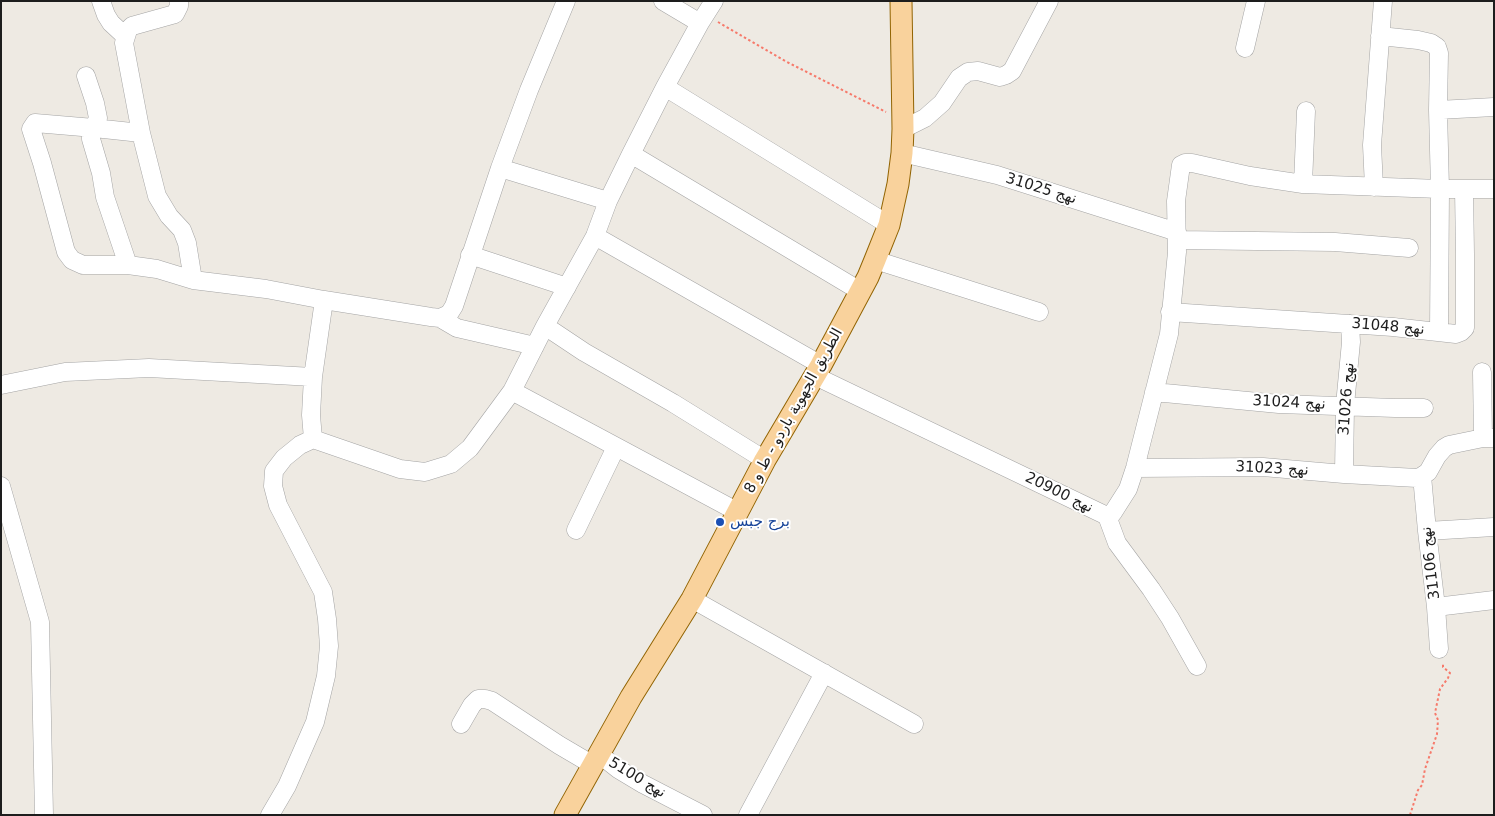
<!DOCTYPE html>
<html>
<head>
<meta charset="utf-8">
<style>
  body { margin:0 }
  #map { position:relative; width:1495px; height:816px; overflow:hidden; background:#eeeae3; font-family:"DejaVu Sans",sans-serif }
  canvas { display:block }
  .frame { position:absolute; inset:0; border:2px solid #1d1d1d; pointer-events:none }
</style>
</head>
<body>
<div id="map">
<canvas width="1495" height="816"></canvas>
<div class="frame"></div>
</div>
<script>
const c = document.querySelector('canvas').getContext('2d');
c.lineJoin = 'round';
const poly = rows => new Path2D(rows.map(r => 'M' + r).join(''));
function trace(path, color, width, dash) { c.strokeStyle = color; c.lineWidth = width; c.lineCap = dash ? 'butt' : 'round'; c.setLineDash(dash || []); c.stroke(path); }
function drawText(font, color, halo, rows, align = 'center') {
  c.font = font + ' "DejaVu Sans","Noto Sans Arabic",sans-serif'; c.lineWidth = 4; c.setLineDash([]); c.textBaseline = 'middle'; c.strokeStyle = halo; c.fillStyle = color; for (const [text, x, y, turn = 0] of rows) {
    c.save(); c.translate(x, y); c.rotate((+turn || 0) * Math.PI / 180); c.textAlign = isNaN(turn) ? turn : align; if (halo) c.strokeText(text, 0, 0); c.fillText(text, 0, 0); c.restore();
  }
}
const minor = poly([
  [101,1,106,15,111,23,125,36],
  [179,1,179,6,175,14,132,26,128,30,124,43,141,133,157,196,169,216,182,230,187,243,193,280],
  [663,1,700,23],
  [1380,36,1418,40,1431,43,1437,47,1439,53,1438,110,1440,189,1439,332],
  [1245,48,1256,1],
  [86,76,95,103,98,118,91,135,91,139,101,173,105,197,128,265,157,269,193,280,266,289,324,300],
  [665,87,889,225],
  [1438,110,1494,107],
  [903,129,925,118,942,103,959,78,968,72,978,71,1000,77,1006,75,1012,71,1049,1],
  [902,153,997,175,1177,232],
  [631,154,860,291],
  [500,168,608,201],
  [1303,184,1306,111],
  [1374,187,1372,145,1383,1],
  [595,236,821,365],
  [1177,240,1335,242,1409,248],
  [470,255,567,287],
  [875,260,1039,312],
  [128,265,83,265,72,260,66,252,42,163,31,129,35,123,94,128,141,133],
  [1170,312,1393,327,1456,334,1461,332,1465,328,1465,254,1464,189],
  [440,318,457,328,535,346],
  [545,326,584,352,673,403,765,460],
  [1482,372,1483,438],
  [815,376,1107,516],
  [1,385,65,372,149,368,313,377],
  [512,391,738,512],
  [1154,392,1279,404,1395,408,1424,408],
  [313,439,311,415,313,377,324,300,431,317,440,318,449,314,454,306,500,168,529,90,566,1],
  [1135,468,1263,467,1344,474,1417,478,1422,476,1428,472,1437,456,1444,448,1449,445,1483,438,1494,438],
  [1344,474,1345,405,1351,342,1350,324],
  [1422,476,1427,531,1436,607,1439,649],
  [1,486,40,622,44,815],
  [1107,516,1111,515,1114,511,1128,489,1135,468,1169,334,1177,252,1176,201,1181,165,1185,163,1192,163,1250,176,1303,184,1440,189,1494,189],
  [1107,516,1117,543,1151,589,1170,618,1197,666],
  [576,530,616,447],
  [1427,531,1494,527],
  [692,599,914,724],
  [1436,607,1494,600],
  [461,724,472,705,478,699,485,699,492,701,559,745,593,765],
  [599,754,618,769,643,784,703,815],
  [270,815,287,786,315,722,326,676,329,646,327,619,323,592,278,505,273,486,274,471,284,458,300,445,313,439,400,469,425,472,451,464,470,448,512,391,545,326,595,236,608,201,631,154,665,87,700,23,714,1],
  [748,815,824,673]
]);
const major = poly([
  [565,815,631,697,692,599,765,460,821,365,868,277,875,260,889,225,898,184,902,153,903,129,901,1]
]);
trace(minor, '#a4a4a4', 19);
trace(major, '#926403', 23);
trace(poly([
  [718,22,785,61,886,112],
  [1410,815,1418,790,1422,785,1425,769,1437,734,1438,720,1435,713,1440,689,1448,678,1450,673,1443,667,1443,664]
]), '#f67a6b', 2, [2.5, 2.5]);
trace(minor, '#fff', 18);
trace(major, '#f9d29c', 21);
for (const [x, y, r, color] of [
  [720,522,5,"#1a4fb4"]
]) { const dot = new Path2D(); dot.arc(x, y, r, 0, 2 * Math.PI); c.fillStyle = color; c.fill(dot); trace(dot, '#fff', 2); }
drawText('15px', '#1d1d1d', '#fff', [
  ["نهج 31025",1041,189,17],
  ["نهج 31048",1388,327,5],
  ["نهج 31026",1347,399,-86],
  ["نهج 31024",1289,403,3],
  ["الطريق الجهوية باردو - ط و 8",794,411,-61],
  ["نهج 31023",1272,469,3],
  ["نهج 20900",1059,493,26],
  ["نهج 31106",1431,563,-97],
  ["نهج 5100",637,778,31]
]);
drawText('15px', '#164399', '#fff', [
  ["برج جبس",730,522]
], 'left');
</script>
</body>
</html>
